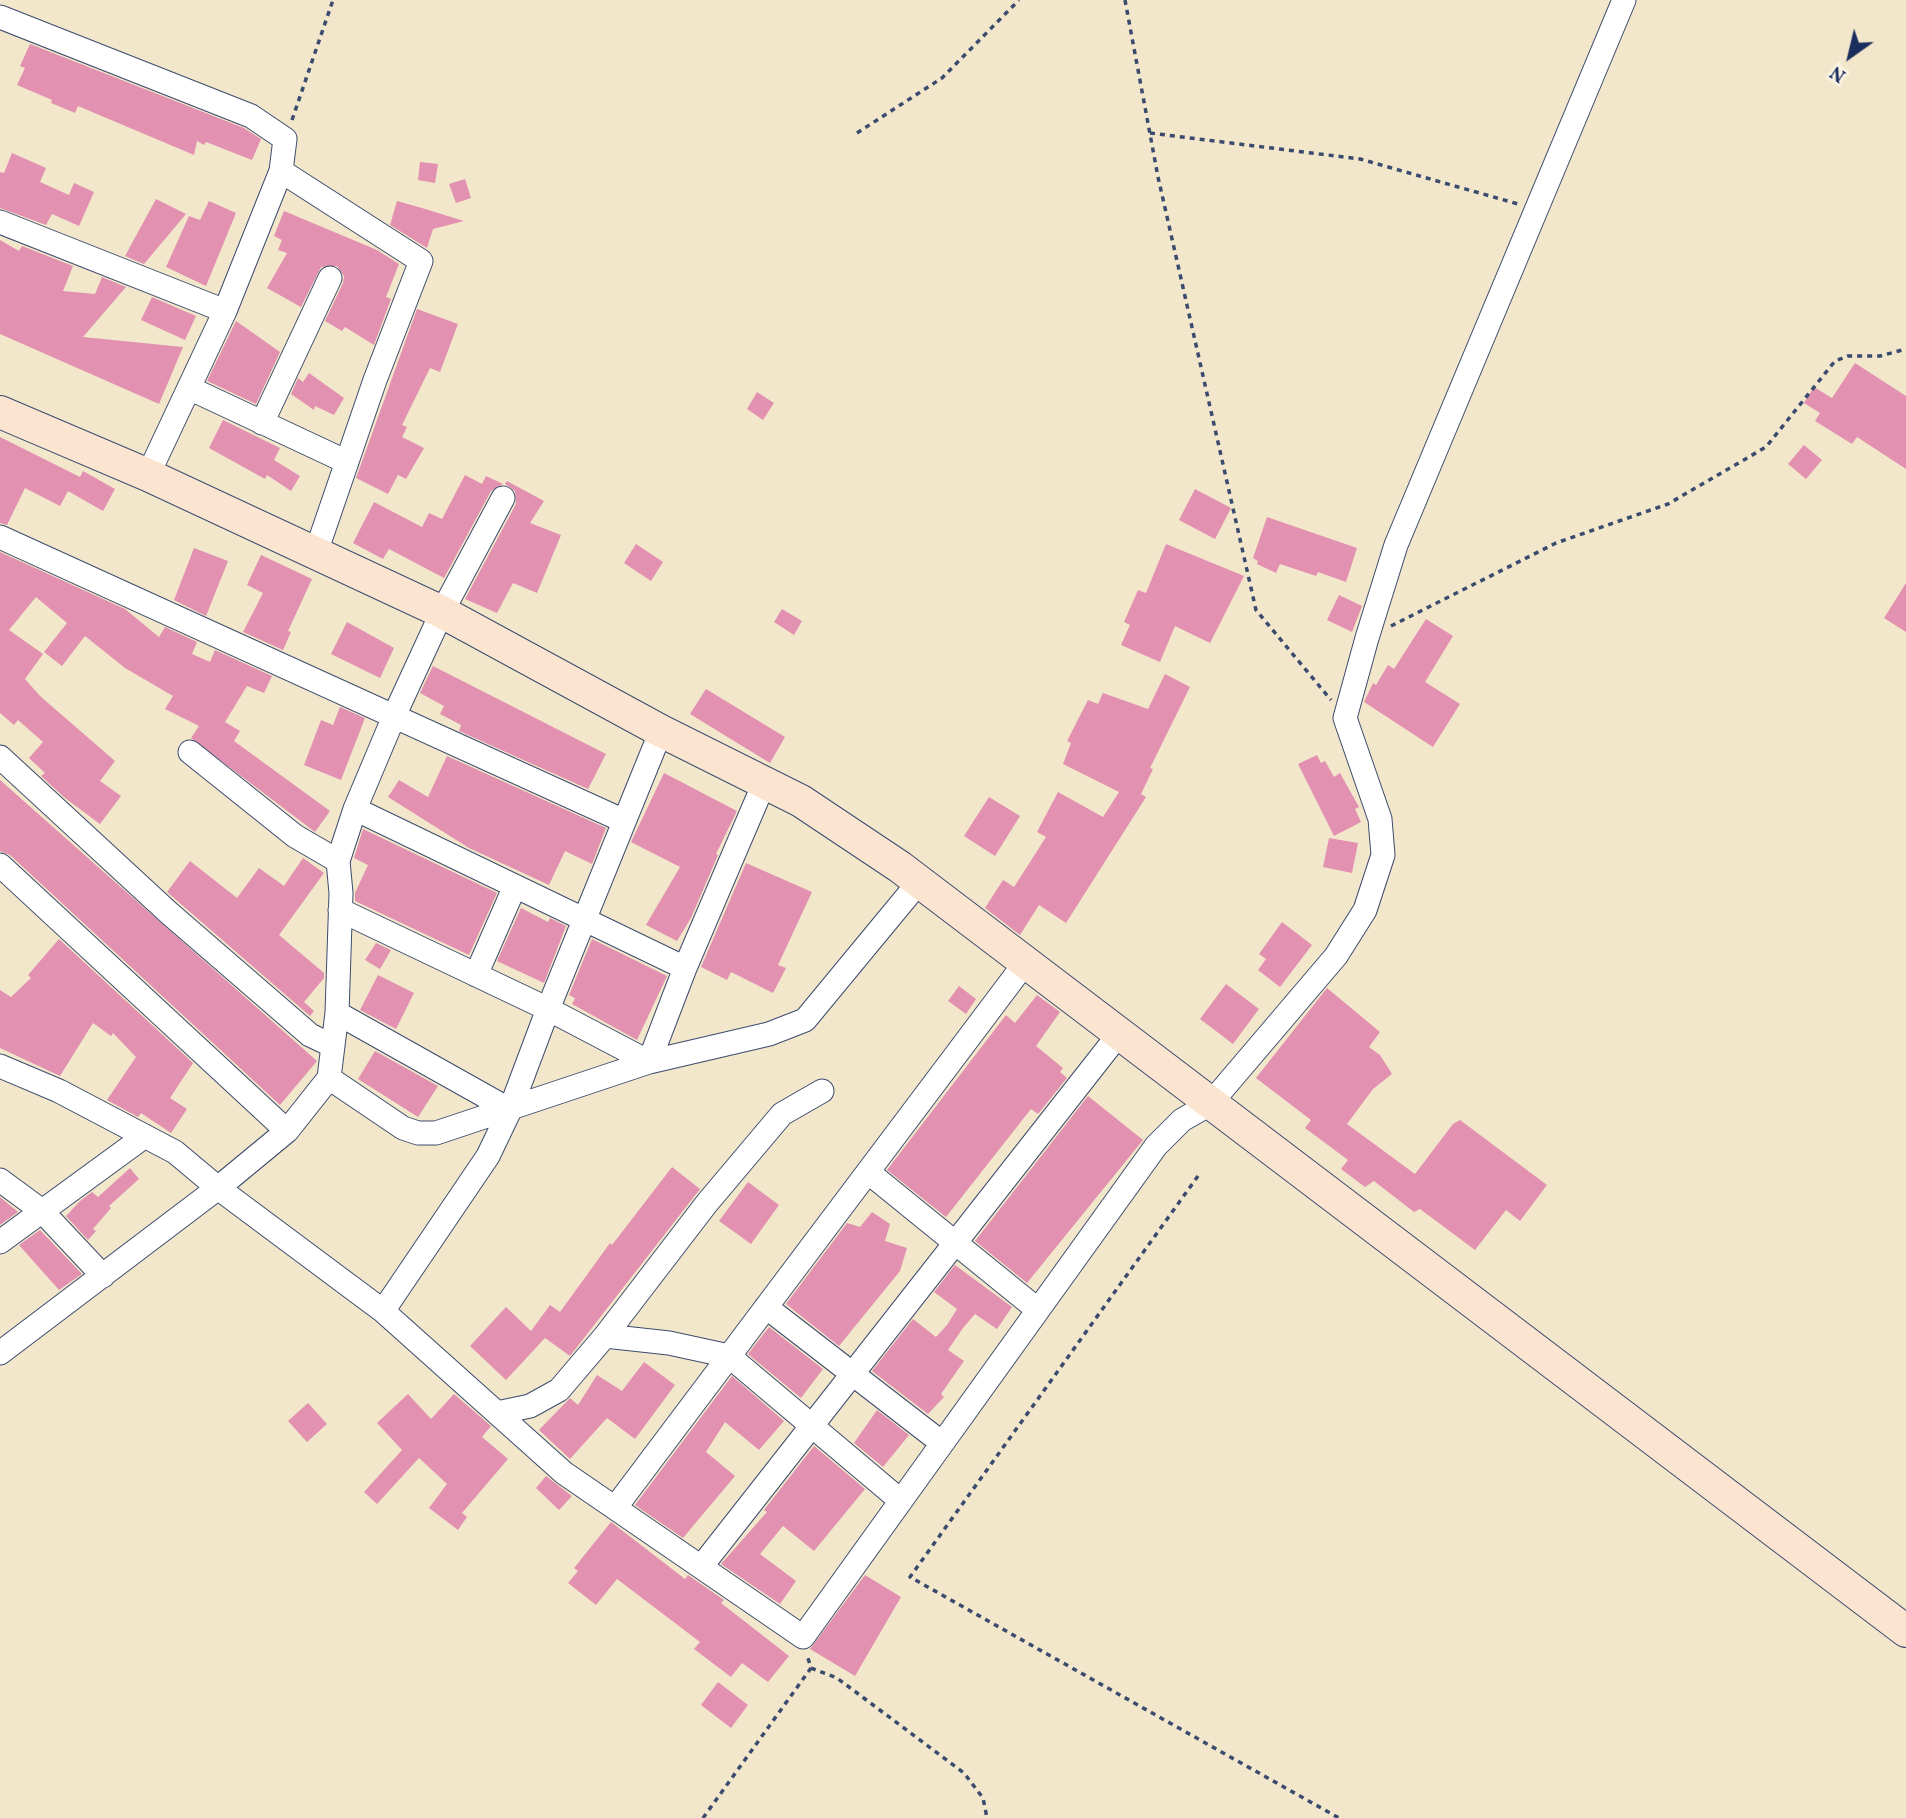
<!DOCTYPE html>
<html>
<head>
<meta charset="utf-8">
<style>
  body { margin:0 }
  #map { position:relative; width:1906px; height:1818px; overflow:hidden; background:#f2e7cb; font-family:Vollkorn,serif }
  canvas { display:block }
  .north { position:absolute; left:1815px; top:21px; width:70px; height:70px; -webkit-text-stroke:5px #fcf5e5; paint-order:stroke; rotate:214deg; font-size:19px; font-weight:700; line-height:28px; text-align:center; color:#1b2f5e }
  .north::after { content:''; display:block; margin:auto; width:24px; height:32px; background:#1b2f5e; clip-path:polygon(50% 0,100% 100%,50% 72%,0 100%) }
</style>
</head>
<body>
<div id="map">
<canvas width="1906" height="1818"></canvas>
<div class="north">N</div>
</div>
<script>
const c = document.querySelector('canvas').getContext('2d');
c.lineJoin = 'round';
function fill(path, color) { c.fillStyle = color; c.fill(path, 'evenodd'); }
const poly = rows => new Path2D(rows.map(r => 'M' + r).join(''));
function trace(path, color, width, dash) { c.strokeStyle = color; c.lineWidth = width; c.lineCap = dash ? 'butt' : 'round'; c.setLineDash(dash || []); c.stroke(path); }
fill(poly([
  [30,44,244,128,261,139,252,160,206,142,204,145,197,141,194,155,78,106,75,113,51,103,52,100,17,85,25,68,20,66],
  [12,153,46,168,40,182,69,195,74,183,94,192,79,226,52,214,46,225,0,208,0,172,4,173],
  [420,162,438,164,435,183,418,180],
  [465,179,471,198,456,203,449,184],
  [156,199,186,214,144,264,125,256],
  [209,201,236,213,206,286,166,267,189,216,200,220],
  [397,201,422,208,464,221,433,229,427,248,390,225],
  [284,211,377,250,399,264,386,297,391,299,374,345,345,327,342,331,325,321,343,283,344,276,337,266,321,267,301,307,267,288,287,253,278,250,282,240,274,236],
  [0,240,19,251,22,246,73,266,63,291,95,294,102,277,126,287,83,337,183,347,159,404,0,334],
  [152,297,196,316,185,340,141,320],
  [417,309,458,324,440,372,430,368,402,425,407,427,402,437,424,448,406,479,398,475,388,494,356,478],
  [236,321,280,352,256,404,207,381],
  [1855,363,1906,396,1906,469,1857,437,1852,444,1815,421,1820,413,1804,403,1814,387,1832,398],
  [309,373,344,398,334,415,315,406,314,410,291,394,298,378,303,382],
  [757,392,774,403,763,420,747,409],
  [223,420,280,448,274,460,300,476,291,491,267,475,265,479,209,448],
  [0,437,80,477,83,471,115,489,103,511,68,491,60,506,25,488,7,525,0,523],
  [1804,445,1822,460,1806,479,1788,464],
  [465,475,482,484,486,476,503,484,491,491,444,578,389,549,383,559,353,543,374,502,422,527,429,513,442,519],
  [507,481,544,501,530,523,561,535,537,593,513,583,497,613,465,599,516,504,515,491,505,484],
  [1195,489,1231,508,1215,539,1179,520],
  [1267,517,1357,548,1346,582,1318,572,1316,576,1280,564,1276,573,1257,564,1258,561,1253,558],
  [636,544,663,562,651,581,624,563],
  [1166,544,1244,576,1210,643,1175,626,1160,662,1121,645,1130,625,1124,622,1138,590,1146,593],
  [194,548,228,561,206,616,174,600],
  [0,552,125,609,159,637,165,627,197,642,192,654,210,662,215,650,272,676,264,693,247,686,225,722,240,731,234,741,330,811,315,832,191,738,199,726,165,709,173,696,125,668,85,636,62,666,44,652,67,623,36,597,9,630,43,654,25,679,40,696,115,761,100,781,121,796,100,824,65,798,41,776,45,773,29,758,43,742,18,720,14,725,0,713],
  [261,555,312,579,288,631,291,632,283,650,243,632,263,593,247,585],
  [1906,583,1906,632,1884,618],
  [1339,595,1362,606,1352,632,1327,620],
  [782,609,802,621,794,635,774,622],
  [1426,619,1453,636,1425,682,1460,704,1433,747,1364,702,1373,683,1376,685,1388,665,1394,669],
  [347,622,394,648,380,678,331,654],
  [433,666,606,754,588,789,459,731,461,725,440,714,444,706,420,693],
  [1165,674,1190,687,1150,768,1153,769,1141,794,1146,797,1066,923,1039,905,1020,935,985,908,1003,880,1014,887,1046,837,1037,832,1058,792,1103,817,1119,792,1063,764,1071,743,1067,741,1088,700,1098,704,1103,693,1148,709],
  [706,689,785,737,770,763,690,714],
  [340,707,365,718,341,780,304,765,321,720,333,725],
  [1317,755,1321,763,1325,761,1334,777,1340,773,1359,807,1355,809,1361,822,1334,836,1298,764],
  [447,756,606,828,592,864,565,851,549,885,469,848,388,797,399,780,428,797],
  [664,773,737,811,716,854,718,855,691,918,677,941,646,925,680,867,631,842],
  [0,780,317,1061,280,1105,10,855,0,851],
  [989,797,1020,816,995,856,964,836],
  [363,829,497,893,469,955,355,901,355,893,368,865,354,858],
  [1329,838,1358,843,1352,873,1323,867],
  [303,858,324,873,279,935,324,973,324,978,304,1002,314,1011,310,1016,167,892,190,861,237,898,259,868,284,886],
  [746,863,812,892,778,965,786,968,773,993,731,972,727,980,701,967],
  [521,908,548,922,550,918,566,926,544,983,497,961],
  [1282,922,1312,945,1280,987,1258,970,1266,959,1259,954],
  [59,939,193,1063,170,1098,187,1109,171,1133,141,1113,138,1117,107,1100,136,1057,113,1033,111,1036,93,1023,60,1076,0,1048,0,990,11,997,31,978,28,975],
  [592,939,667,976,637,1040,572,1004,575,998,569,995],
  [376,943,391,950,380,969,365,960],
  [378,975,414,993,396,1029,360,1010],
  [1226,984,1259,1009,1233,1044,1200,1019],
  [959,986,976,999,966,1014,948,1001],
  [1327,988,1380,1032,1369,1047,1380,1055,1392,1074,1373,1089,1347,1124,1415,1174,1453,1124,1460,1120,1547,1185,1520,1221,1506,1210,1475,1250,1420,1209,1414,1212,1374,1181,1365,1187,1341,1169,1348,1160,1305,1128,1311,1120,1256,1078],
  [1037,995,1060,1012,1036,1046,1063,1068,1060,1072,1067,1078,1038,1114,1031,1109,946,1217,887,1170,1006,1015,1015,1023],
  [375,1051,438,1086,418,1117,358,1079],
  [1088,1096,1143,1140,1027,1283,975,1241],
  [672,1167,700,1189,570,1356,545,1338,506,1380,470,1346,506,1307,531,1331,550,1305,560,1312,610,1243,612,1245],
  [130,1168,139,1179,109,1206,111,1208,93,1229,96,1231,88,1240,66,1216,80,1201,92,1192,98,1197],
  [748,1182,779,1205,751,1244,719,1221],
  [0,1197,18,1212,0,1225],
  [872,1212,890,1224,885,1241,907,1248,900,1271,839,1346,786,1304,847,1223,860,1227],
  [40,1230,82,1274,59,1290,19,1245],
  [955,1265,1012,1307,997,1329,975,1314,963,1328,948,1350,964,1361,941,1394,944,1397,928,1414,872,1371,913,1319,936,1337,947,1325,957,1309,934,1292],
  [769,1327,823,1369,801,1398,748,1354],
  [644,1362,675,1385,635,1439,607,1418,570,1459,539,1430,570,1398,578,1405,597,1375,622,1391],
  [732,1376,784,1421,759,1450,725,1422,706,1452,735,1476,683,1538,635,1505],
  [408,1394,431,1419,454,1394,491,1426,482,1437,508,1459,462,1513,467,1517,458,1530,429,1508,447,1484,419,1458,377,1504,364,1492,402,1450,377,1423],
  [308,1403,327,1424,307,1442,288,1421],
  [877,1410,909,1435,883,1467,854,1443],
  [814,1446,865,1489,814,1551,783,1526,760,1554,796,1581,780,1604,721,1564,767,1512,764,1510],
  [546,1476,572,1496,559,1510,536,1488],
  [611,1522,685,1579,688,1575,724,1600,721,1603,789,1656,768,1682,742,1663,731,1677,694,1649,700,1642,617,1579,596,1605,568,1583,578,1571,574,1568],
  [865,1575,901,1597,855,1676,810,1649],
  [718,1682,748,1705,731,1728,701,1705]
]), '#e291b0');
const street = poly([
  [0,17,251,116,285,139,281,171,225,311,148,475],
  [281,171,421,261,375,380,315,555],
  [0,222,225,311],
  [189,388,347,462],
  [262,423,330,278],
  [0,537,624,821],
  [190,752,295,836,338,861],
  [0,757,169,913,310,1035,333,1046],
  [355,809,685,968],
  [0,865,287,1131],
  [340,910,548,1009,649,1062,769,1034,805,1020,919,882],
  [476,975,515,886],
  [337,1013,510,1110,548,1009,661,731],
  [0,1066,59,1091,175,1152,218,1188,383,1311,564,1473,803,1637,1156,1146,1182,1120,1210,1104,1336,956,1365,910,1383,855,1380,819,1345,718,1367,638,1396,545,1624,0],
  [329,1078,403,1128,418,1133,436,1133,649,1062,685,968,765,781],
  [868,1172,1038,1310],
  [0,1180,42,1211,103,1276],
  [0,1242,145,1136],
  [766,1307,942,1443],
  [383,1311,488,1156,510,1110],
  [605,1336,669,1343,729,1356,901,1501],
  [0,1353,218,1188,287,1131,329,1078,337,1013,341,893,338,861,355,809,395,714,442,612,503,498],
  [497,1413,530,1406,559,1390,605,1336,707,1203,782,1114,822,1091],
  [615,1508,1025,963],
  [701,1567,1119,1034]
]);
const secondary = poly([
  [0,412,148,475,442,612,661,731,801,801,900,867,1906,1631]
]);
trace(street, '#3b4b6e', 25);
trace(secondary, '#3b4b6e', 34);
trace(poly([
  [1125,0,1158,177,1256,610,1331,700],
  [292,120,333,0],
  [857,133,942,78,1019,0],
  [1150,133,1360,159,1518,204],
  [1391,626,1556,543,1668,504,1766,447,1835,361,1848,356,1880,356,1906,349],
  [1198,1176,910,1577,1339,1818],
  [811,1668,837,1678,964,1773,983,1798,987,1818],
  [703,1818,811,1668,807,1655]
]), '#3b4b6e', 3.5, [5, 5]);
trace(street, '#fff', 23);
trace(secondary, '#fce5d0', 32);
</script>
</body>
</html>
